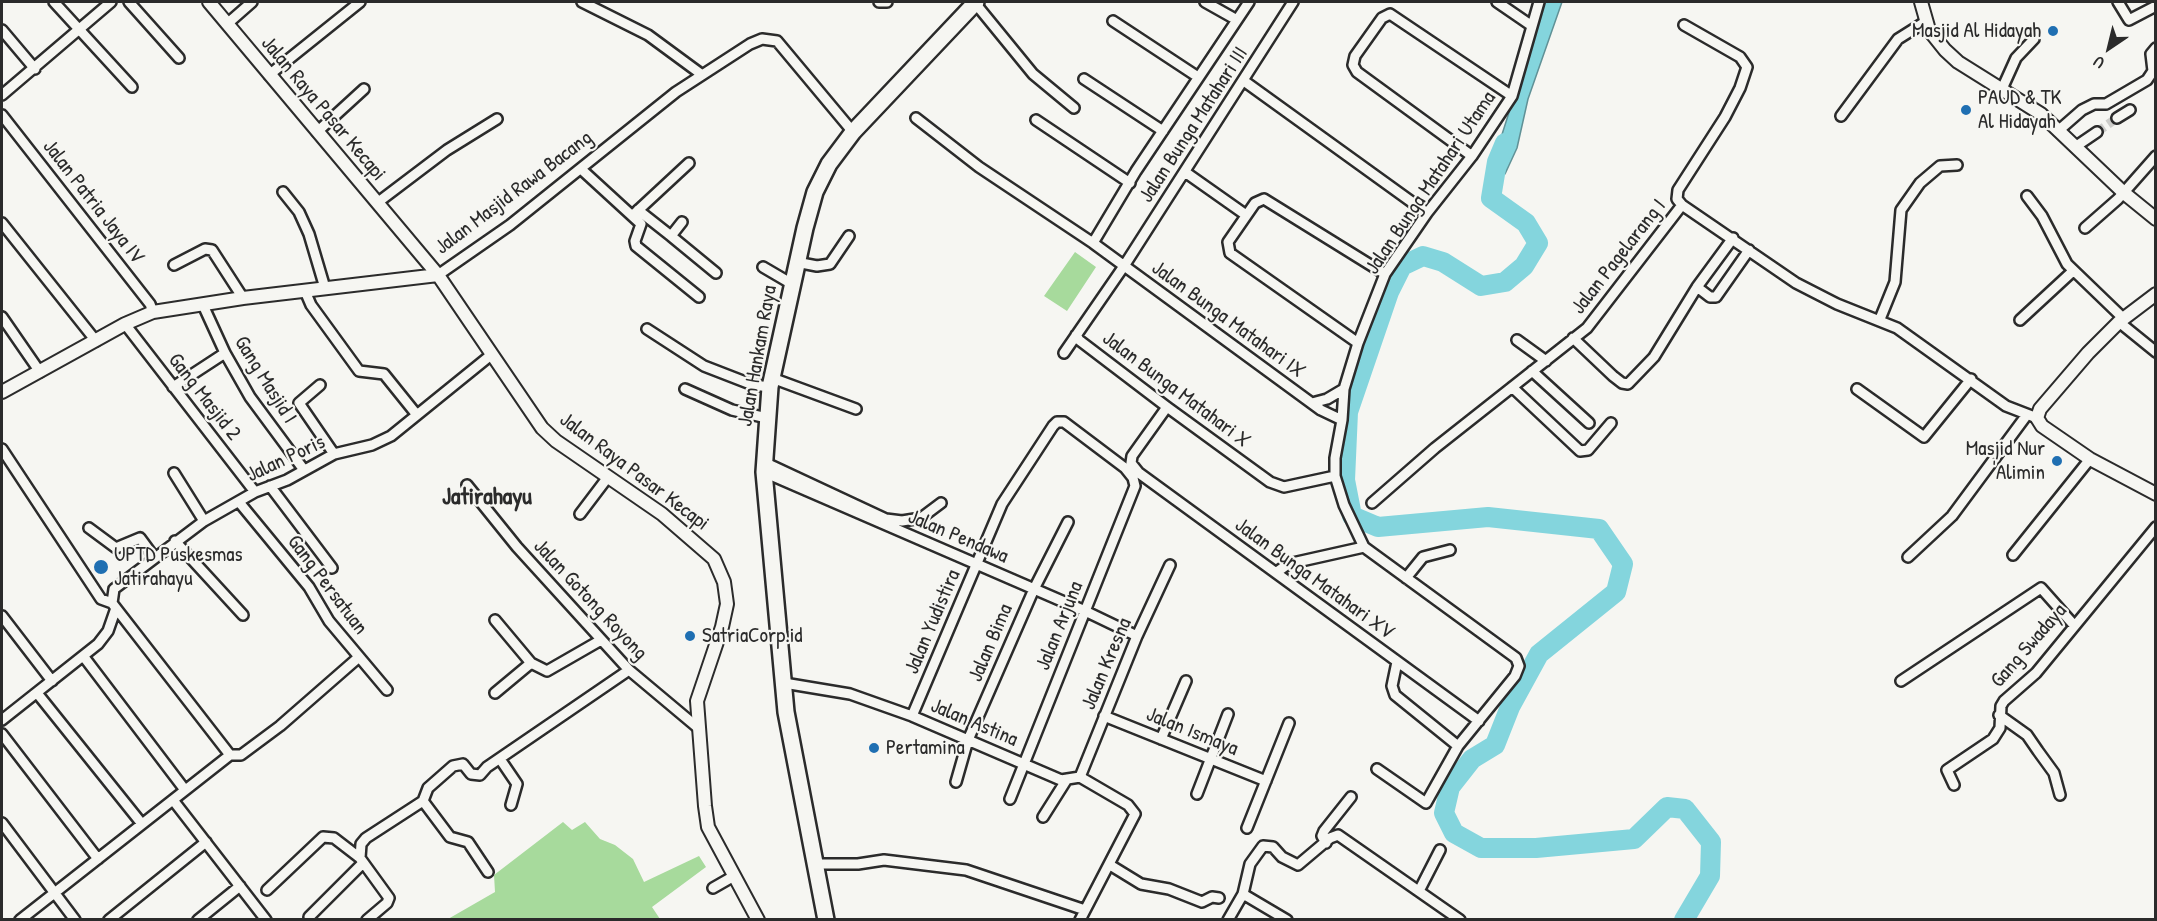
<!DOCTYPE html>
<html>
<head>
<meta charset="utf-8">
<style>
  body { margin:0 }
  #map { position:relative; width:2157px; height:921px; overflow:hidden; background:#f6f6f2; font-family:"Patrick Hand",sans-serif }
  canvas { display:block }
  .frame { position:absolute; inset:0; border:3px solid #2b2b2b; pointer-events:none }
  .north { position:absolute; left:2079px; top:18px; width:60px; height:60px; -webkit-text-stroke:4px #f6f6f2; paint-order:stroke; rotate:215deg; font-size:16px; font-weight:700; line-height:24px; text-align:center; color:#2b2b2b }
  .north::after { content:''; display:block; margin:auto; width:21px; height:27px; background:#2b2b2b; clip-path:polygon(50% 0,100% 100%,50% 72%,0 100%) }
</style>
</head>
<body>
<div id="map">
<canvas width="2157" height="921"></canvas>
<div class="frame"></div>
<div class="north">U</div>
</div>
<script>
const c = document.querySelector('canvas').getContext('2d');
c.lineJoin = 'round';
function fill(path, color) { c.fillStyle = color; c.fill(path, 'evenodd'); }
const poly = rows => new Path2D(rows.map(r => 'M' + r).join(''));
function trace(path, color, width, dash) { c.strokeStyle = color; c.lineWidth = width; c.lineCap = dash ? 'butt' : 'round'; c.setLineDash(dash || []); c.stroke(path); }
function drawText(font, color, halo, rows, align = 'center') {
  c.font = font + ' "Patrick Hand",sans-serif'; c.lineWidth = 4.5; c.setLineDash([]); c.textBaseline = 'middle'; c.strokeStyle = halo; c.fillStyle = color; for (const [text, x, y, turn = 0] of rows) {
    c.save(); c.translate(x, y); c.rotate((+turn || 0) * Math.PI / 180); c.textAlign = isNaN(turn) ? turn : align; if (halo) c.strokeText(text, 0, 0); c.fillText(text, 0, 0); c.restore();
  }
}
fill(poly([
  [1075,252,1096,267,1067,311,1044,296],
  [563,822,572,830,585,822,600,839,615,845,633,859,644,882,699,856,706,867,652,907,660,919,448,919,495,892,494,875]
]), '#a7da9c');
const water = poly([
  [1544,2,1562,2,1528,99,1517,148,1505,174,1492,166,1544,2]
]);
fill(water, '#84d5dd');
trace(water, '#609196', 1.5);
trace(poly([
  [1505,143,1497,162,1491,198,1526,223,1538,243,1524,266,1505,282,1481,286,1443,262,1423,256,1402,266,1389,292,1348,412,1345,480,1352,516,1378,527,1488,517,1599,529,1623,564,1616,592,1539,654,1510,707,1495,745,1472,759,1450,787,1444,813,1454,833,1481,848,1536,848,1634,839,1667,807,1685,809,1711,842,1710,876,1684,920]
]), '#84d5dd', 20);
trace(poly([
  [2097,132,2117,118]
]), '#cdcdca', 9, [9, 4.5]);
const minor = poly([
  [54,2,132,87],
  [129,2,179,58],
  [582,2,648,35,701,74],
  [879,2,887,2],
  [1205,2,1237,20],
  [1497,2,1532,26],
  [2118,2,2129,20,2156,6],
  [975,3,1033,74,1074,108],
  [1113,21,1198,77],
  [227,24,252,2],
  [1684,25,1740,57,1747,67,1740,88,1725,117,1678,190,1677,199,1682,205,1796,283,1837,304,1897,328,2006,406,2037,418],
  [2,30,35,69],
  [269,75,360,2],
  [1084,79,1163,131],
  [1244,81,1427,213],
  [2002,89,2016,58,2034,39],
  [2,95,111,2],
  [2,115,150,304,153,312],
  [1841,116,1898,39,1925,22],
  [916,118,979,167,1093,243,1321,410,1342,420],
  [2117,118,2130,110],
  [1036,120,1130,183],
  [2058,131,2082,110,2094,104,2106,104,2147,80,2153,71,2151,54,2156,48],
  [317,132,364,89],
  [2075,147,2097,132],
  [1472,156,1357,72,1353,65,1355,56,1382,18,1390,14,1512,96],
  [581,169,641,224,635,241,636,246,699,297],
  [1185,172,1246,215],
  [283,192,299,212,309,234,325,288],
  [2027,196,2042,216,2067,264,2123,318],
  [377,203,447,150,497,119],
  [638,210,671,236,682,222],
  [633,215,689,163],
  [2,223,96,341],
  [2085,228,2118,199,2156,156],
  [671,236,716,273],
  [1093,243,1136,171,1249,2],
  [796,262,817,266,830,264,849,236],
  [174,265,205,249,212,250,243,298],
  [763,267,792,284],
  [438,275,510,225,676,92,750,44,762,39,777,41,853,132],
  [1697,287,1733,238],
  [305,291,311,305,359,371,384,374,417,415],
  [203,305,225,353,250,397,304,470],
  [2,317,40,372],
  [1880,319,1895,282,1901,210,1920,183,1940,166,1957,165],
  [2020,320,2073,271],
  [2119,322,2156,352],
  [125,324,255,492],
  [647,329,704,366,753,385,770,387],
  [1076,335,1079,340,1167,407,1270,482,1284,487,1335,476],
  [1573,338,1613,376,1622,383,1628,384,1654,357,1697,287,1710,297,1716,297,1749,250],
  [1517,340,1546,361],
  [1358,343,1230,253,1228,242,1255,203,1264,199,1385,274],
  [1064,353,1124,266,1293,2],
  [1532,371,1589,423],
  [772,378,856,409],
  [320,385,299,403,334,454],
  [173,387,225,353],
  [1512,387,1580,451,1588,450,1611,423],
  [685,389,732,410,767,418],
  [1857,389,1924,437,1971,379],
  [1312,403,1327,399,1344,389],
  [1167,407,1132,456,1131,463,1139,473,1479,721],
  [2,449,101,599,112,603],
  [764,462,886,519,902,521,921,518,941,503],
  [764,472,1085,611,1137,636],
  [174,473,204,521],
  [467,485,517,547,629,670,697,727],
  [270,486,332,568],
  [239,502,309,587,329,621,387,690],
  [1372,503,1435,448,1587,328,1682,205],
  [580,514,608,477],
  [89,528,116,548,140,538,154,557],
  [175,541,243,615],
  [2013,555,2090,459],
  [1908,557,1952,516,2026,416],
  [1277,572,1288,564,1364,547],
  [1406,578,1423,557,1450,550],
  [2,616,52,681],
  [495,620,531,663,547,671,601,640],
  [84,657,185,790],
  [1397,662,1392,686,1395,695,1458,746],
  [1901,681,2041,588,2073,624],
  [784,683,850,694,912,716,1061,780,1080,777],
  [37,693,142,824],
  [495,693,531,663],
  [1999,715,2027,735,2038,751,2054,773,2060,795],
  [912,716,1002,504,1053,426,1057,422,1064,422,1125,468,1133,478,1135,486,1010,799],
  [1104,716,1266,781],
  [2,720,98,644,108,631,116,608],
  [2,734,98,859],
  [1161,739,1186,681],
  [230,755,241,755,280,726,359,657],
  [500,759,517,784,511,805],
  [1377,769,1426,803,1458,746,1515,676,1519,666,1516,658,1364,547,1344,505,1335,476,1335,458,1342,420,1344,389,1358,343,1385,274,1427,213,1472,156,1512,96,1539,2],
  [1080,777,1137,636,1170,565],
  [1080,777,1128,805,1135,814,1080,920],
  [956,782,968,740,1034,589,1068,522],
  [1954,785,1947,770,1993,739,2000,728,2001,706,2004,701,2036,673,2156,527],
  [1197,794,1228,714],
  [173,800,266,920],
  [423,801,450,837,468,842,488,872],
  [1043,817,1067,779],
  [2,823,75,920],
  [1247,828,1289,723],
  [1326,843,1322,836,1324,831,1351,797],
  [815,864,858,864,884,860,966,870,1085,910],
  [1110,865,1141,884,1169,889,1202,902,1212,897,1219,898],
  [713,888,734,876],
  [267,890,323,837,334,838,360,858],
  [1419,891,1440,850],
  [1243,894,1287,920],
  [309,917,362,864],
  [20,920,230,755,112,603,114,589,204,521,255,492,287,480,334,454,372,445,391,436,491,355],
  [109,920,206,842],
  [198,920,240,886],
  [367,920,387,903,389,898,360,858,361,844,366,838,423,801,428,788,453,766,463,764,471,774,480,775,487,767,629,670],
  [1228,920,1243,894,1250,864,1263,846,1273,847,1282,857,1298,865,1330,838,1338,835,1460,920]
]);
const tertiary = poly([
  [209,2,438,275,542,428,556,441,662,514,714,559,724,582,727,604,722,627,697,701,705,806,708,827,758,920],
  [1921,2,1929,30,1945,50,1958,62,2041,114,2124,193,2156,219],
  [2156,294,2119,322,2088,353,2040,409,2037,418,2042,426,2090,459,2156,494],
  [2,392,125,324,153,312,243,298,438,275]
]);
const primary = poly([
  [826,920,786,712,764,472,770,387,805,228,815,192,829,164,853,132,976,2]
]);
trace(minor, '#2b2b2b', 14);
trace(tertiary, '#2b2b2b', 16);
trace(primary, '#2b2b2b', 20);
trace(minor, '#f6f6f2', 9);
trace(tertiary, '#f6f6f2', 12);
trace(primary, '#f6f6f2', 15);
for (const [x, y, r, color] of [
  [2053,31,6,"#1f6fb2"],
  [1966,110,6,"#1f6fb2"],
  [2057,461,6,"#1f6fb2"],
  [101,567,8,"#1f6fb2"],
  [690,636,6,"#1f6fb2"],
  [874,748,6,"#1f6fb2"]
]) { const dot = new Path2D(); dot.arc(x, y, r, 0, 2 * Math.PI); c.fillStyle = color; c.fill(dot); trace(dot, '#f6f6f2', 2); }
drawText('21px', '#2b2b2b', '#f6f6f2', [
  ["Masjid Al Hidayah",2041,31,"right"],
  ["PAUD & TK",1978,98],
  ["Al Hidayah",1978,122],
  ["Masjid Nur",2045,449,"right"],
  ["'Alimin",2045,473,"right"],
  ["UPTD Puskesmas",114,555],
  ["Jatirahayu",114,579],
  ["SatriaCorp.id",702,636],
  ["Pertamina",886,748]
], 'left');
drawText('21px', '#2b2b2b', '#f6f6f2', [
  ["Jalan Raya Pasar Kecapi",323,109,50],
  ["Jalan Bunga Matahari III",1194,125,-57],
  ["Jalan Bunga Matahari Utama",1431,183,-56],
  ["Jalan Masjid Rawa Bacang",514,193,-37],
  ["Jalan Patria Jaya IV",93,202,52],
  ["Jalan Pagelarang I",1619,257,-52],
  ["Jalan Bunga Matahari IX",1228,320,36],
  ["Jalan Hankam Raya",758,356,-80],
  ["Gang Masjid I",265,380,58],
  ["Jalan Bunga Matahari X",1176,390,37],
  ["Gang Masjid 2",204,397,52],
  ["Jalan Poris",286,459,-25],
  ["Jalan Raya Pasar Kecapi",634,472,37],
  ["Jalan Pendawa",958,537,23],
  ["Jalan Bunga Matahari XV",1314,579,36],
  ["Gang Persatuan",327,585,53],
  ["Jalan Gotong Royong",590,600,47],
  ["Jalan Yudistira",933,622,-67],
  ["Jalan Arjuna",1060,626,-68],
  ["Jalan Bima",991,643,-67],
  ["Gang Swadaya",2029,646,-49],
  ["Jalan Kresna",1107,664,-67],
  ["Jalan Astina",974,723,23],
  ["Jalan Ismaya",1192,732,22]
]);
drawText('bold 24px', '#2b2b2b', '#f6f6f2', [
  ["Jatirahayu",487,498]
]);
</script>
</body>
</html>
